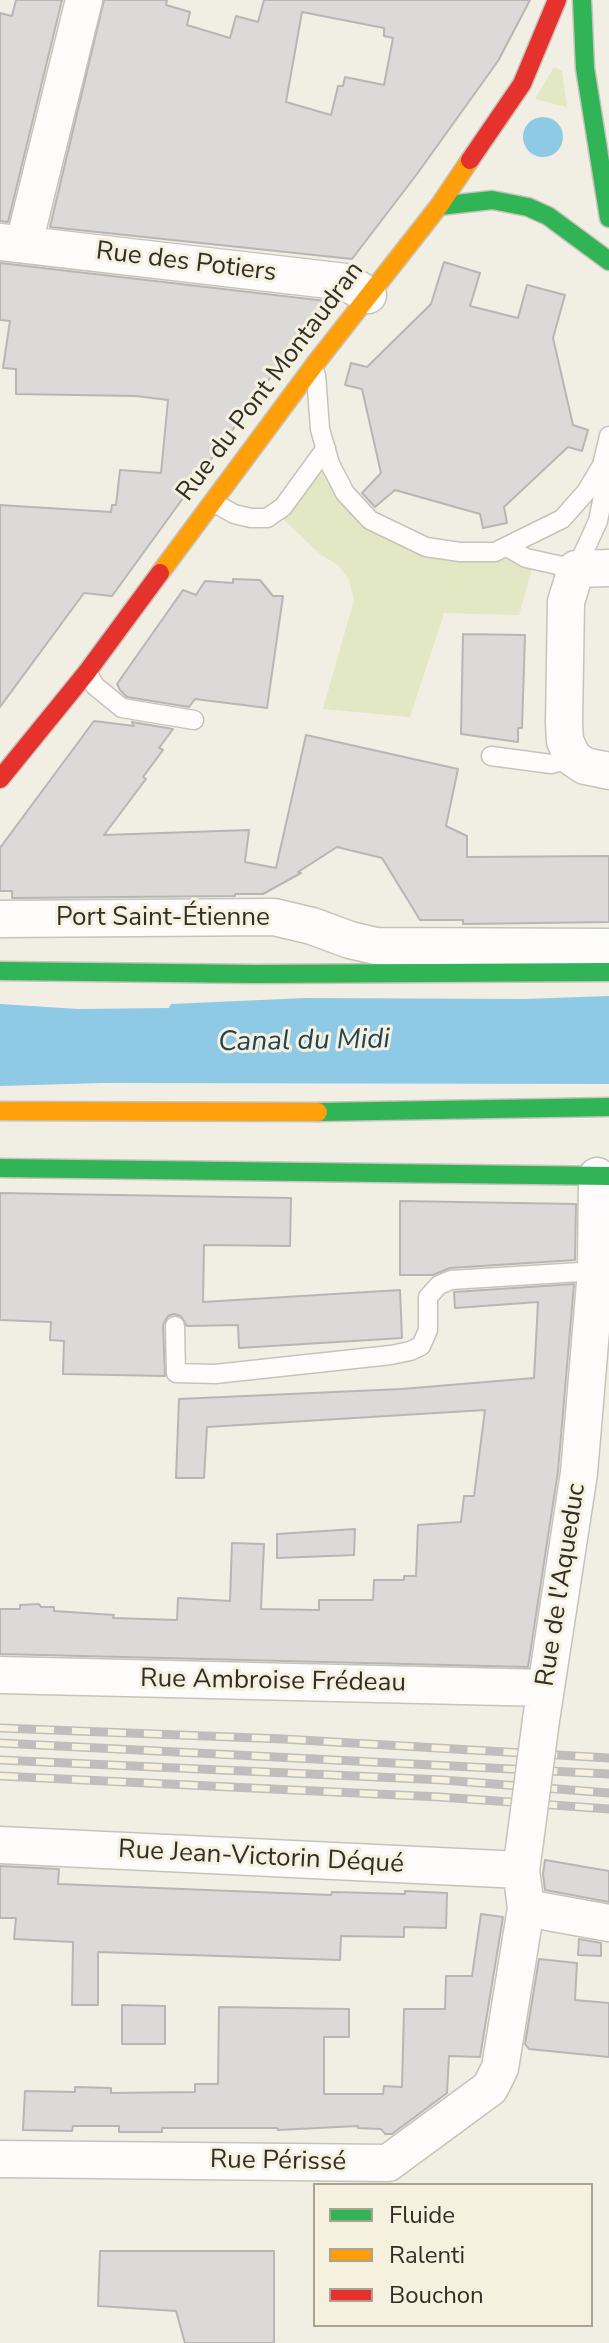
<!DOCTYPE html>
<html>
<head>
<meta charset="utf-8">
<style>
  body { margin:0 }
  #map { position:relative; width:609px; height:2343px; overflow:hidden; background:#f1eee4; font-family:"Nunito Sans",sans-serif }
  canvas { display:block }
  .legend { position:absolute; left:313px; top:2183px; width:280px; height:144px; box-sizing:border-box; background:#f6f1df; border:2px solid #a7a395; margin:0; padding:10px 14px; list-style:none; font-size:24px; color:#302e27 }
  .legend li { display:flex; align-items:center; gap:16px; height:40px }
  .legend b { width:40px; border:2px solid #a7a395 }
</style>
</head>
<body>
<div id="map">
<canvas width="609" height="2343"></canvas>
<ul class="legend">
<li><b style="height:10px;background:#30b455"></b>Fluide</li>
<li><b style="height:10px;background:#ff9f0a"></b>Ralenti</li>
<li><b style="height:10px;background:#e5322d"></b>Bouchon</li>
</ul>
</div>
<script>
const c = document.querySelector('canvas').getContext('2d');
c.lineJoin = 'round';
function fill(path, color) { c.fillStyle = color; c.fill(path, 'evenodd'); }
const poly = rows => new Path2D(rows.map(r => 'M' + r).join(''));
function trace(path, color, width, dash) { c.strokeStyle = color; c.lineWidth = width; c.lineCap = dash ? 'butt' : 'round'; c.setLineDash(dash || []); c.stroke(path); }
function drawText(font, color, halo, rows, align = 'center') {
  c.font = font + ' "Nunito Sans",sans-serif'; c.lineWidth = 6; c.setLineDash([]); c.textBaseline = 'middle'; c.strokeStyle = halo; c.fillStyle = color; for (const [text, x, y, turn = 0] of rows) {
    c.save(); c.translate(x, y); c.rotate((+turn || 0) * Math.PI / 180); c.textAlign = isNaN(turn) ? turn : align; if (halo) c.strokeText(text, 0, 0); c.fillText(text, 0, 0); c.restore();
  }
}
fill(poly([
  [554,67,562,71,567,107,535,99],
  [321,469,372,531,401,546,440,558,480,561,512,558,532,569,519,615,444,613,410,717,323,709,354,600,349,580,338,565,320,554,283,519]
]), '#e2e7c4');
fill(poly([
  '523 137a20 20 0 1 1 40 0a20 20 0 1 1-40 0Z',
  [609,996,609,1084,103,1083,0,1086,0,1004,78,1009,169,1008,171,1004,305,998,524,999]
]), '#8ecae5');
const building = poly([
  [16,0,62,0,8,222,0,221,0,13,12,16,16,0],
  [104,0,167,0,166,5,190,12,187,25,230,38,236,16,258,22,264,0,530,0,498,61,417,174,352,259,50,227,104,0],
  [302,12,384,28,384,36,393,38,384,85,345,77,343,86,338,86,331,115,286,102,302,12],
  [444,262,480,273,470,306,518,318,527,285,565,295,553,338,573,425,588,430,582,451,568,447,504,507,507,523,483,528,480,514,395,490,375,507,362,493,381,473,362,389,345,385,351,363,367,367,431,304,444,262],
  [0,263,326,301,112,596,84,593,0,707,0,505,111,512,112,505,116,505,120,470,161,473,168,400,136,396,16,394,16,369,3,368,10,321,0,320,0,263],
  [233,579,260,580,273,596,283,596,267,708,195,699,189,707,127,697,120,690,117,684,183,590,196,595,205,581,233,583,233,579],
  [463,634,525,635,522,728,518,728,518,742,461,734,463,634],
  [94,721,134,726,132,722,173,729,159,748,163,750,143,777,146,779,104,835,249,830,245,862,276,868,306,735,458,769,446,826,467,836,467,857,609,856,609,922,463,924,463,920,420,920,382,858,337,847,298,872,301,873,263,894,235,894,235,896,12,898,12,891,0,891,0,848,94,721],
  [0,1193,291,1198,290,1246,204,1245,203,1302,400,1290,402,1338,239,1348,238,1325,187,1326,181,1316,174,1314,168,1316,163,1325,165,1376,63,1374,64,1341,50,1340,51,1322,0,1320,0,1193],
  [400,1201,576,1204,575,1260,450,1268,433,1275,400,1275,400,1201],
  [574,1284,558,1471,528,1667,0,1654,0,1609,20,1609,20,1605,39,1604,41,1607,54,1607,54,1611,114,1615,113,1618,177,1620,178,1598,230,1601,232,1543,264,1544,261,1609,319,1610,319,1600,373,1600,374,1580,404,1580,404,1576,416,1576,418,1525,461,1522,464,1496,474,1496,485,1410,207,1427,204,1478,176,1478,179,1399,401,1389,534,1378,538,1302,455,1308,454,1292,574,1284],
  [355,1529,354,1555,277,1558,277,1534,355,1529],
  [545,1860,609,1871,609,1902,545,1890,543,1874,545,1860],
  [0,1866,59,1869,58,1884,331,1895,332,1892,405,1894,405,1891,447,1893,446,1928,404,1927,404,1937,341,1936,340,1960,98,1952,98,2005,72,2005,73,1942,14,1939,16,1918,0,1918,0,1866],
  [481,1914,503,1917,480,2057,449,2056,447,2093,392,2134,385,2134,381,2129,358,2128,358,2126,278,2130,277,2128,162,2128,162,2132,119,2132,119,2126,73,2126,72,2131,23,2130,25,2091,75,2092,75,2087,111,2088,111,2093,195,2092,195,2084,218,2084,219,2007,349,2009,349,2037,324,2037,324,2094,383,2094,384,2086,402,2087,404,2009,445,2009,446,1976,472,1976,481,1914],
  [579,1939,601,1943,601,1956,578,1955,579,1939],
  [539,1959,577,1963,575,2000,609,2003,609,2057,529,2049,525,2044,539,1959],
  [122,2005,165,2006,165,2044,122,2044,122,2005],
  [100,2251,274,2251,274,2343,185,2343,176,2311,98,2306,100,2251]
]);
fill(building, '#dbdad8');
trace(building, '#b8b6b5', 2);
const lane = poly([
  [316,375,320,429,330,464,345,493,370,520,426,547,460,552,495,552,562,519,586,492,602,465,609,436],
  [213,502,234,514,251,518,267,518,283,507,326,448],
  [507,547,526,558,576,569,598,521,603,496,602,465],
  [87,672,95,686,122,708,194,720],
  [491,756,551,764,573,758],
  [175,1326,176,1373,215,1374,391,1355,410,1351,421,1346,428,1330,428,1297,439,1285,451,1280,596,1271]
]);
const street = poly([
  [0,242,346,282,368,295],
  [26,245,28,227,84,0],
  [609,568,576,569,566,602,564,723,565,741,573,758,585,766,609,771],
  [0,919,274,917,312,926,350,940,376,946,609,947],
  [0,1675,546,1688],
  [541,1720,579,1473,596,1271,597,1176],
  [0,1845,521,1870],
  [526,1908,609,1923],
  [0,2159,388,2163,490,2088,500,2068,526,1908,521,1870,525,1841]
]);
const fast = poly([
  [582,0,585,68,609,218],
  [439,206,492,200,528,207,548,216,609,261],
  [0,971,255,974,609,972],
  [318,1112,609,1107],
  [0,1168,609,1176]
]);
const slow = poly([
  [160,573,315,364,439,206,470,160],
  [0,1111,318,1112]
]);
const jam = poly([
  [470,160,522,84,557,0],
  [0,779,87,672,160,573]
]);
trace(lane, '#c6c3bb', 21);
trace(street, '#c6c3bb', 39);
trace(fast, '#c6c3bb', 21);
trace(slow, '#c6c3bb', 21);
trace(jam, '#c6c3bb', 21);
trace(lane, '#fdfcfb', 18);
trace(street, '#fdfcfb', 36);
trace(fast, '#30b455', 18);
trace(slow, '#ff9f0a', 18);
trace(jam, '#e5322d', 18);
const rail = poly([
  [0,1728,283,1739,609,1758],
  [0,1743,609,1774],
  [0,1760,443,1780,609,1793],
  [0,1776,440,1797,609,1809]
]);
trace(rail, '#bfbebc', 9);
trace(rail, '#f6f1df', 6, [18]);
const streetBridge = poly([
  [525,1841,541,1720]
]);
trace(streetBridge, '#c6c3bb', 39, []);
trace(streetBridge, '#fdfcfb', 36);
drawText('26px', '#302e27', '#f6f1df', [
  ["Rue des Potiers",186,263,7],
  ["Rue du Pont Montaudran",271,382,-53],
  ["Port Saint-Étienne",163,919],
  ["Rue de l'Aqueduc",562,1585,-81],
  ["Rue Ambroise Frédeau",273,1682,1],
  ["Rue Jean-Victorin Déqué",261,1858,3],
  ["Rue Périssé",278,2162,1]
]);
drawText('italic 28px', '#1f4558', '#f6f1df', [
  ["Canal du Midi",304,1042,-1]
]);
</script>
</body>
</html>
